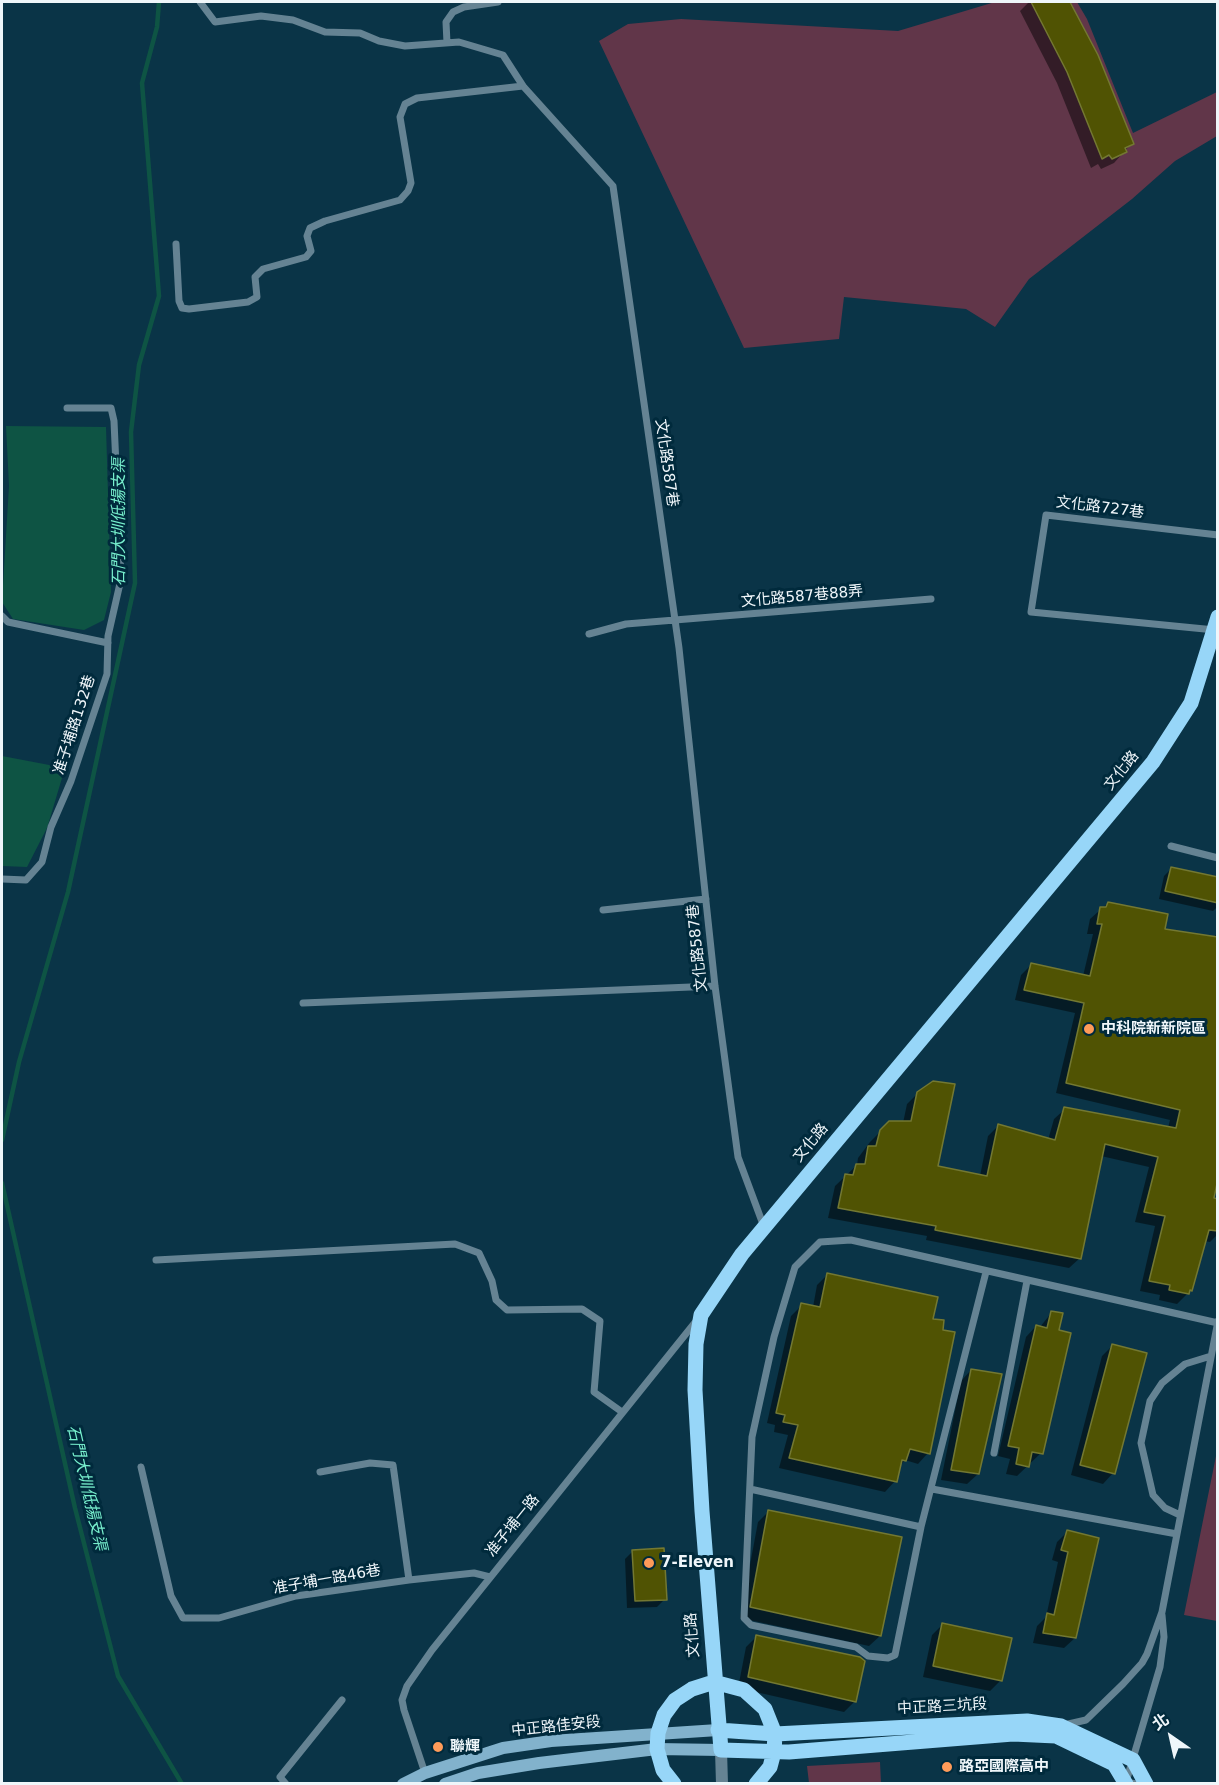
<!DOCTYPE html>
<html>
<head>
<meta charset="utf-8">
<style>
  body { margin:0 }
  #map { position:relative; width:1219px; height:1785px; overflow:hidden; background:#0a3447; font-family:"DejaVu Sans","Noto Sans TC",sans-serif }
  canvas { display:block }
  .frame { position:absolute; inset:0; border:3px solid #eff6fa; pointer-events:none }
  .north { position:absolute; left:1141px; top:1707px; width:60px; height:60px; -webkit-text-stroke:4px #002a3c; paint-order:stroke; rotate:326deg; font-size:16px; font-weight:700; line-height:24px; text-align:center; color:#eff6fa }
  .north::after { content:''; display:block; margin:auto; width:21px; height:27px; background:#eff6fa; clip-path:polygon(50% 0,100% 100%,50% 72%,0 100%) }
</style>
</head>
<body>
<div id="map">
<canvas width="1219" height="1785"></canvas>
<div class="frame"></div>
<div class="north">北</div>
</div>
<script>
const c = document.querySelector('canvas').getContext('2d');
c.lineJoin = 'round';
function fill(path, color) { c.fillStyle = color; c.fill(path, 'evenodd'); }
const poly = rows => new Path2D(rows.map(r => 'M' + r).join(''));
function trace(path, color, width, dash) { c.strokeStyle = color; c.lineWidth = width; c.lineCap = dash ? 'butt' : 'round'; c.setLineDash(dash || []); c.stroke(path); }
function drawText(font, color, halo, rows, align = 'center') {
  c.font = font + ' "DejaVu Sans","Noto Sans TC",sans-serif'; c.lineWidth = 6; c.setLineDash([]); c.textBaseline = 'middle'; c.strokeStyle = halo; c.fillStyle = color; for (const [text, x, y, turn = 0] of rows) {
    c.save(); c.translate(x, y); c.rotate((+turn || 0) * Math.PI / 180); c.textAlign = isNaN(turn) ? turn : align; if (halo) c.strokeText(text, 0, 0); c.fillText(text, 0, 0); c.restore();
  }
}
fill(poly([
  [995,2,1077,2,1087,19,1133,133,1217,92,1217,136,1175,161,1132,199,1029,279,995,327,966,309,844,297,839,339,744,348,599,41,628,24,681,19,898,31],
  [1217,1451,1217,1621,1184,1615],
  [880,1762,881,1783,809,1783,807,1766]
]), '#613649');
fill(poly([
  [6,426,106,427,111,592,104,620,84,630,13,619,2,602,9,486],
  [2,756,65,768,47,828,27,867,2,866]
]), '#0e5444');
fill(poly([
  [1029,2,1068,2,1097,56,1132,143,1114,163,1101,169,1098,164,1091,168,1057,83,1020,11],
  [1172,868,1218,879,1218,906,1213,911,1159,899,1164,876],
  [1108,903,1163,931,1212,938,1218,933,1218,1171,1212,1199,1218,1200,1218,1234,1210,1242,1204,1241,1191,1290,1177,1304,1159,1300,1160,1295,1140,1291,1155,1226,1135,1222,1149,1167,1101,1156,1080,1258,1069,1268,926,1240,927,1236,828,1218,835,1186,857,1165,858,1158,870,1142,889,1123,903,1123,907,1104,918,1093,936,1167,980,1176,988,1136,999,1125,1048,1140,1054,1119,1065,1109,1168,1128,1170,1120,1056,1093,1075,1013,1015,1000,1021,975,1031,965,1083,976,1093,934,1087,934,1090,919],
  [828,1274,931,1320,928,1453,918,1464,905,1460,899,1467,895,1481,885,1492,779,1468,788,1435,774,1432,775,1425,767,1423,791,1316,802,1305,813,1307,817,1285],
  [1052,1312,1041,1453,1017,1476,1006,1474,1010,1459,998,1456,1026,1337,1036,1326,1040,1327],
  [1113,1345,1113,1473,1103,1484,1071,1475,1102,1356],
  [971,1370,978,1474,967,1484,941,1480,961,1381],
  [768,1512,900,1538,880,1636,869,1646,740,1618,758,1522],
  [1067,1532,1075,1638,1064,1648,1033,1643,1037,1626,1046,1617,1058,1562,1052,1560,1057,1542],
  [633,1551,665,1599,657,1607,627,1608,625,1559],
  [942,1625,1001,1680,990,1691,923,1677,932,1635],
  [757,1636,855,1701,844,1712,738,1688,746,1647]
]), '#0007');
trace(poly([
  [2,1140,19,1062,68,892,135,583,131,432,139,365,159,296,142,83,157,27,159,2],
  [2,1183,75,1508,118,1676,182,1784]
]), '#0e5444', 4.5);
const building = poly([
  [1031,2,1070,2,1098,55,1134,144,1125,148,1127,152,1112,159,1109,155,1102,159,1067,72,1031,2],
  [1171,867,1218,877,1218,903,1165,891,1171,867],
  [1108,902,1168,914,1165,929,1218,937,1218,1179,1214,1198,1218,1199,1218,1231,1209,1230,1192,1291,1190,1290,1189,1294,1169,1290,1170,1285,1149,1281,1165,1216,1144,1212,1158,1157,1105,1144,1081,1259,935,1230,936,1226,838,1208,845,1174,853,1175,856,1164,865,1164,868,1146,876,1146,880,1130,889,1121,911,1121,917,1092,933,1081,955,1084,938,1166,987,1176,998,1124,1055,1140,1064,1107,1176,1128,1180,1110,1066,1083,1084,1003,1024,990,1031,963,1090,976,1102,924,1097,924,1100,907,1106,907,1108,902],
  [827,1273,938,1297,933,1319,944,1320,943,1330,955,1332,930,1454,910,1449,906,1461,902,1460,897,1482,789,1458,798,1425,783,1422,785,1415,776,1413,801,1303,820,1307,827,1273],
  [1051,1311,1063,1313,1059,1330,1071,1333,1043,1454,1032,1452,1029,1467,1016,1464,1019,1448,1008,1446,1036,1325,1047,1328,1051,1311],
  [1112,1344,1147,1353,1115,1474,1080,1465,1112,1344],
  [971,1369,1002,1374,979,1474,951,1470,971,1369],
  [768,1510,902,1537,881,1636,750,1607,768,1510],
  [1067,1530,1099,1538,1076,1638,1043,1633,1047,1613,1054,1615,1068,1552,1061,1550,1067,1530],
  [664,1548,667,1600,635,1601,632,1550,664,1548],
  [942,1623,1012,1638,1002,1681,933,1666,942,1623],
  [756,1635,860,1657,865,1661,856,1702,748,1677,756,1635]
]);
fill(building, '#505303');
trace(building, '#737832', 1.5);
trace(poly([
  [200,2,215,22,261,16,293,20,325,32,360,33,379,41,405,46,459,42,503,55,523,86,613,186,679,648,715,986,738,1157,764,1227],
  [447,43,446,22,453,12,464,7,498,2],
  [176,244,179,301,182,308,189,309,248,302,257,297,255,277,263,269,306,257,311,251,307,236,310,228,325,221,400,200,408,191,411,183,400,117,405,104,417,98,523,86],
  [2,616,8,622,108,643],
  [1215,630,1031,612,1046,515,1218,535],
  [589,634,626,624,931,599],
  [1171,846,1218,858],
  [2,879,26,880,42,862,51,827,71,781,107,674,108,636,121,579,114,421,111,408,67,408],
  [603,910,706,899],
  [303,1003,715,986],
  [156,1260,455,1244,479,1253,492,1281,496,1300,507,1310,582,1309,600,1321,594,1392,622,1412],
  [986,1272,921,1527,895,1655,888,1658,868,1656,856,1647,751,1625,744,1618,752,1437,774,1337,795,1267,820,1242,851,1240,1218,1323],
  [994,1453,1027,1281],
  [141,1467,171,1596,183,1618,219,1618,296,1596,409,1580,474,1573,490,1577],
  [320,1472,370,1463,393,1465,409,1580],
  [750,1489,921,1527],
  [932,1489,1177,1534],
  [1180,1515,1165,1508,1153,1495,1141,1443,1150,1401,1162,1383,1185,1364,1211,1356],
  [1064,1725,1086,1720,1123,1684,1142,1663,1147,1654,1162,1612,1218,1321],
  [425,1773,404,1710,402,1700,407,1686,432,1650,697,1320],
  [286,1784,280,1777,342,1700],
  [1136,1784,1126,1782,1160,1667,1164,1637,1162,1615]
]), '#658393', 7);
trace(poly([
  [721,1750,722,1784]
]), '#658393', 12);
trace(poly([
  [403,1784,425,1773,503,1748,551,1741,718,1730],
  [445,1784,478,1773,539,1763,657,1749,721,1750]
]), '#82b2cc', 12);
trace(poly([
  [718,1730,775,1734,1027,1721,1061,1726,1133,1760,1146,1784],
  [674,1784,663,1770,657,1749,658,1733,664,1715,675,1700,692,1689,714,1682,744,1690,765,1709,775,1734,774,1752,770,1767,756,1784],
  [1126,1784,1114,1764,1056,1736,1013,1734,789,1752,721,1750,702,1511,695,1390,696,1344,701,1315,742,1254,1153,762,1191,703,1218,617]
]), '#97d6f8', 15);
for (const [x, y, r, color] of [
  [1089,1029,6,"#fe9b59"],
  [649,1563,6,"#fe9b59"],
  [438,1747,6,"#fe9b59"],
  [947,1767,6,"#fe9b59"]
]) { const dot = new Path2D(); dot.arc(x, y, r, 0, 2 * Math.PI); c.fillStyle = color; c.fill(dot); trace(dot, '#002a3c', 2); }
drawText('15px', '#eff6fa', '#002a3c', [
  ["文化路587巷",666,463,82],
  ["文化路727巷",1100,508,7],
  ["文化路587巷88弄",802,597,-5],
  ["准子埔路132巷",75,725,-72],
  ["文化路",1122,771,-51],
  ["文化路587巷",698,948,-96],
  ["文化路",811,1143,-50],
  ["准子埔一路",513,1526,-51],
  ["准子埔一路46巷",327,1580,-10],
  ["文化路",693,1635,-94],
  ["中正路三坑段",942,1707,-3],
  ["中正路佳安段",556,1727,-6]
]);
drawText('bold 15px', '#eff6fa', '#002a3c', [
  ["中科院新新院區",1101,1029],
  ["7-Eleven",661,1563],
  ["聯輝",450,1747],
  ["路亞國際高中",959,1767]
], 'left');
drawText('italic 16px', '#77efcd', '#002a3c', [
  ["石門大圳低揚支渠",120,522,-90],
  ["石門大圳低揚支渠",86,1488,77]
]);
</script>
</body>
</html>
